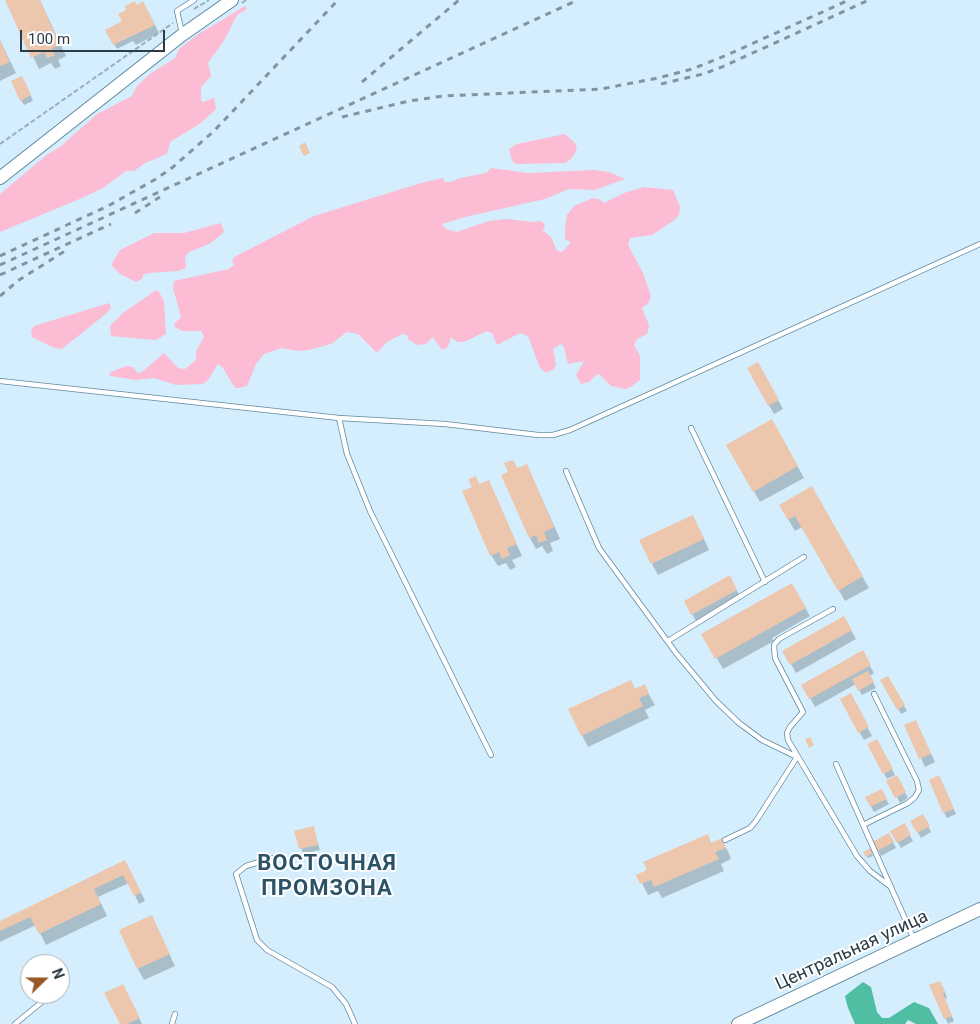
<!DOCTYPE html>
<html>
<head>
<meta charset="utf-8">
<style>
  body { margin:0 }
  #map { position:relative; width:980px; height:1024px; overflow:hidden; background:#d5eefd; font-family:Roboto,sans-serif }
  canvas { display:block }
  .north { position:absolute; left:20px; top:954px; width:50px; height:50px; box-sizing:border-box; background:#fff; border:1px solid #aab1b5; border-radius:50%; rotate:68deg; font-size:14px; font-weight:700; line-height:20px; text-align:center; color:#2b3c46 }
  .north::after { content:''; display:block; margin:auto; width:18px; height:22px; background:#995726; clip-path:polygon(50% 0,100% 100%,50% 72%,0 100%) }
  .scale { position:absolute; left:20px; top:30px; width:145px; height:22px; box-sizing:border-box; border:2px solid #2b3c46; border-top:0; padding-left:6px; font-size:15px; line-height:18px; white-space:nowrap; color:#2b3c46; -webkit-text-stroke:4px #fff; paint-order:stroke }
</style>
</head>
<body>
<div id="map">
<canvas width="980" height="1024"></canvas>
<div class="north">N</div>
<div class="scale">100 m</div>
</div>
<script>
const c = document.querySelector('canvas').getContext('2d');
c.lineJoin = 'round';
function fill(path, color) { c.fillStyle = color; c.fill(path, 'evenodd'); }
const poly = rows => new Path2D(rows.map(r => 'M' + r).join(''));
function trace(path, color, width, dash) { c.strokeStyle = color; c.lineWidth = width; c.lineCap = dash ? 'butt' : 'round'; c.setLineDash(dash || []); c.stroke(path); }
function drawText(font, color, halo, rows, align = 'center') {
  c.font = font + ' Roboto,sans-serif'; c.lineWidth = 4; c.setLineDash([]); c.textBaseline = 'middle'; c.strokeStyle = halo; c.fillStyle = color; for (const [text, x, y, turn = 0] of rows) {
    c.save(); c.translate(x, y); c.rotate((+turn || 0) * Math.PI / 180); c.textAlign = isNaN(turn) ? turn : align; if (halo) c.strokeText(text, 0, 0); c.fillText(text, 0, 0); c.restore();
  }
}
fill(poly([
  [245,6,247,9,237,15,225,39,208,63,211,76,201,87,201,100,203,102,214,98,216,109,201,123,170,142,167,154,145,163,134,171,126,171,103,188,82,198,0,232,0,194,48,154,60,147,97,114,132,96,137,86,150,74,175,58,179,49,197,35],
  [565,134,575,143,577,149,572,158,565,163,515,164,512,160,509,149,517,144],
  [491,168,528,173,593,170,609,172,625,179,595,190,569,189,545,199,465,217,442,224,446,229,457,232,489,221,506,219,532,222,540,221,544,223,545,228,542,230,551,237,557,251,562,252,571,242,565,239,565,228,567,215,574,206,593,198,599,199,604,203,624,193,644,187,673,190,680,207,679,215,673,221,652,235,630,238,628,245,643,273,651,296,648,304,642,308,649,325,647,334,637,339,634,345,640,356,640,380,632,386,626,389,611,386,600,375,597,374,589,382,581,384,576,375,584,361,568,364,564,347,561,344,553,349,556,364,554,369,546,373,540,368,528,336,520,333,497,345,492,333,487,331,464,342,457,342,451,337,448,347,442,350,433,337,426,344,417,345,409,340,407,335,402,334,387,342,377,353,358,334,347,332,331,344,309,350,298,351,282,348,264,354,256,364,247,386,239,388,235,388,223,368,218,364,208,380,203,384,176,385,154,378,136,380,110,376,109,374,113,371,127,366,133,367,138,373,142,372,164,353,178,368,185,369,196,360,196,352,204,336,201,331,182,331,175,327,174,324,181,317,173,288,174,281,229,269,234,265,232,260,236,256,314,216,421,183,443,178,445,182,451,182,460,178,486,173],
  [221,223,224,231,222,234,209,244,189,252,185,257,186,268,178,271,149,273,143,275,143,278,136,282,120,274,111,265,120,250,154,233,184,233],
  [156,290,159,292,164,301,166,334,156,340,111,336,110,326,123,313],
  [109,303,111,307,108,312,62,349,52,347,32,337,31,332,34,326]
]), '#fbbcd4');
fill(poly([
  [863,982,871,987,877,1012,882,1018,889,1018,914,1002,929,1008,938,1024,916,1024,908,1020,905,1024,855,1024,848,1008,845,996]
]), '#4fbea2');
fill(poly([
  [6,0,40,0,66,56,58,60,61,66,55,69,51,63,39,69],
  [136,6,148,11,159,33,136,45,133,41,117,49,114,44,126,27],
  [0,40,16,73,0,81],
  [25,82,33,101,24,105,21,100],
  [758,363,783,409,774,414,748,369],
  [772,421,804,478,760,502,728,445],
  [527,465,560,539,550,543,553,551,547,554,542,546,536,549,530,538,503,475],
  [475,478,479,485,488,481,522,556,512,560,516,567,510,570,506,563,498,566,491,555,473,488],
  [811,488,869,588,845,601,802,527,795,531,780,505],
  [699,528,709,550,658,575,652,564],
  [729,577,741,598,697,623,685,601],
  [792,584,810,616,772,638,774,641,723,669,703,634],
  [844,618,856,639,796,673,784,651],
  [862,652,874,673,870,676,876,688,862,695,856,684,815,707,803,685],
  [888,677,907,711,901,714,882,680],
  [644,686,655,705,645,710,649,718,588,747,582,735,635,690],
  [850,695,872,736,864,740,841,700],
  [906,726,920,730,935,762,925,767],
  [877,740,895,775,887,779,869,744],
  [897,777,908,798,900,803,888,781],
  [942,782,956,814,947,818,944,812],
  [881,791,889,804,874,812,867,798],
  [923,816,931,832,921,838,912,822],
  [904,825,913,841,901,848,892,832],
  [313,827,320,850,303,854,296,831],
  [889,834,896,848,881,856,874,842],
  [707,836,712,844,721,840,728,851,731,859,721,864,724,871,662,898,658,891,648,895,638,875],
  [870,850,873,856,868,858,865,852],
  [130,870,145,901,139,904,129,883,98,897,107,916,46,945,36,925,0,942,0,922],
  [152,917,175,966,144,980,138,969],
  [931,986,943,987,947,998,945,999,954,1021,948,1024],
  [127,994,142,1024,121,1024]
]), '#0003');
fill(poly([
  [5,0,40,0,60,45,52,48,55,55,47,58,44,52,31,58],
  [135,1,137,5,143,1,155,25,113,45,105,30,122,21,118,14,126,10,125,6],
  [0,40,10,62,0,66],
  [22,76,31,95,20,101,11,81],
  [305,142,310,153,304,156,299,146],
  [758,362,779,400,768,406,747,368],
  [772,419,798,466,753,492,726,445],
  [513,460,517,468,527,464,554,527,544,532,547,540,539,543,536,535,529,538,501,475,508,472,504,463],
  [476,476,479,484,489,480,517,544,507,548,510,555,502,559,499,552,490,556,462,491,472,487,468,479],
  [812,486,863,576,838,591,795,516,788,520,779,505],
  [693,515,704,539,651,564,639,540],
  [730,575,737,590,691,615,684,601],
  [792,583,806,608,715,659,701,634],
  [844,616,852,630,790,665,782,651],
  [863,650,871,665,809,699,801,685],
  [868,671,874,682,858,691,852,679],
  [888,676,905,705,897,710,880,680],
  [631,680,635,689,645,684,649,694,639,698,643,706,581,736,568,709],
  [851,693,869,727,858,733,840,699],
  [916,720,931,754,919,759,904,725],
  [810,737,814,745,809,748,805,739],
  [877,739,893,769,883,774,867,744],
  [897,775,906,792,895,798,886,781],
  [939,775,954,809,943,813,929,780],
  [882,789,887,799,870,807,865,797],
  [923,814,930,826,917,833,910,821],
  [905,823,911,835,897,843,890,831],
  [314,826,318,845,299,849,294,831],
  [889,833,894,842,877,851,872,842],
  [708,834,711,843,722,838,726,848,715,852,719,859,654,887,651,880,640,884,636,875,647,870,643,862],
  [871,848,873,853,866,857,863,852],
  [125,860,141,892,134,896,123,875,94,889,101,904,39,934,30,917,0,931,0,921],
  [152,915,170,954,137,969,119,930],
  [940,981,945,992,943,993,952,1016,944,1019,929,985],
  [123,984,140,1018,127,1024,120,1024,104,993]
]), '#edc6ae');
const lane = poly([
  [182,33,177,11,194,0],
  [0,381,339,418,445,424,538,435,553,435,570,430,980,244],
  [339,418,347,454,370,511,491,755],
  [691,428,765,582],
  [566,471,599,548,676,653,716,701,739,723,762,740,797,757,756,821,750,828,725,840],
  [833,609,779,639,774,645,775,658,803,712,790,727,787,733,788,740,857,856,870,871,891,887],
  [668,641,804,557],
  [836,764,914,939],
  [863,825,908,803,915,797,919,790,917,781,874,694],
  [273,858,246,866,236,874,257,940,267,950,332,987,346,1004,355,1024],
  [15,1024,43,1001],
  [172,1024,175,1014]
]);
const secondary = poly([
  [0,178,182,35,232,0],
  [738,1024,980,909]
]);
trace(lane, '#60889e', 6);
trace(secondary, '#60889e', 14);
trace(poly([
  [242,3,246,0],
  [194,9,209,0],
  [0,144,173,23]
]), '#99afbc', 2, [5, 2.5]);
trace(lane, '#fff', 4.5);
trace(secondary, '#fff', 12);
trace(poly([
  [362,82,459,0],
  [661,84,703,74,722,67,869,0],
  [342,117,409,101,443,96,601,89,658,78,692,69,727,55,849,0],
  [135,213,160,197],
  [0,256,108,206,156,179,173,167,214,131,338,0],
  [0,265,578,0],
  [0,275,111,224],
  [0,296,19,280,65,251]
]), '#8095a1', 3, [6, 6]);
drawText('18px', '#2b3c46', '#fff', [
  ["Центральная улица",852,951,-25]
]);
c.letterSpacing = '1px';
drawText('bold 22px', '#2c5267', '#fff', [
  ["ВОСТОЧНАЯ",327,864],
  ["ПРОМЗОНА",327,889]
]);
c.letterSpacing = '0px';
</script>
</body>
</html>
